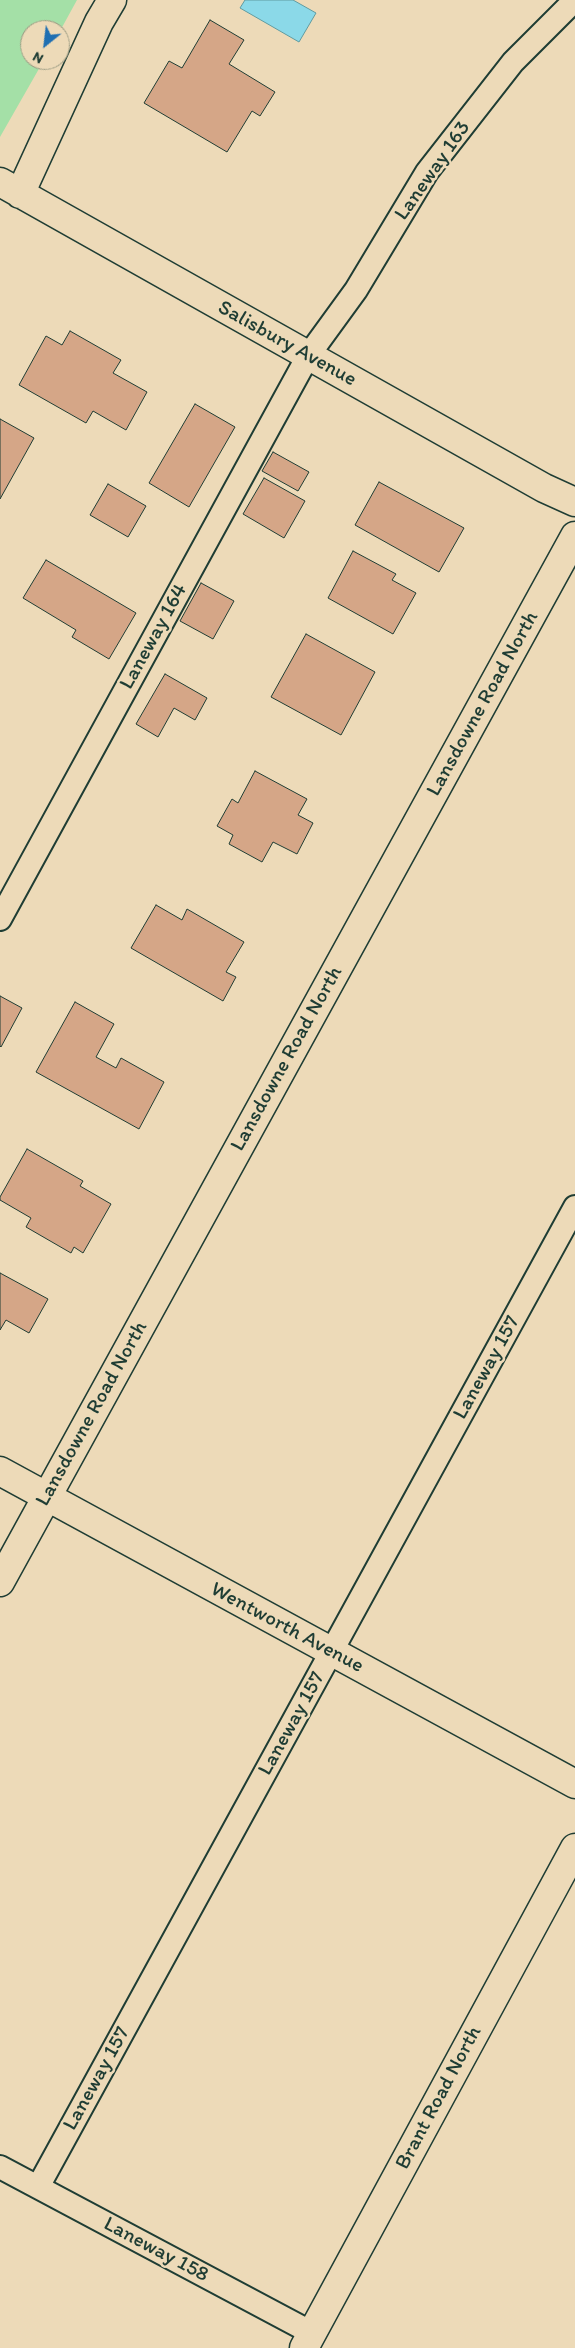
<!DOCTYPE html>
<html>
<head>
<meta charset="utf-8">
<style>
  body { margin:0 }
  #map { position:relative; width:575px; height:2348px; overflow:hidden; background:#eddab8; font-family:Itim,sans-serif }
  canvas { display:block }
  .north { position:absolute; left:20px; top:20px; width:50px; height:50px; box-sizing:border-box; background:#eddab8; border:1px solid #9b9b83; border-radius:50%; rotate:209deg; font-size:14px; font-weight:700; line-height:20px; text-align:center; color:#1f3d34 }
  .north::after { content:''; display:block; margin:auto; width:18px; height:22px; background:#1f6fb2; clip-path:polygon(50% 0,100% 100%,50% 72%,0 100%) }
</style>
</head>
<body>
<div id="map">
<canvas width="575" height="2348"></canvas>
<div class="north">N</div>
</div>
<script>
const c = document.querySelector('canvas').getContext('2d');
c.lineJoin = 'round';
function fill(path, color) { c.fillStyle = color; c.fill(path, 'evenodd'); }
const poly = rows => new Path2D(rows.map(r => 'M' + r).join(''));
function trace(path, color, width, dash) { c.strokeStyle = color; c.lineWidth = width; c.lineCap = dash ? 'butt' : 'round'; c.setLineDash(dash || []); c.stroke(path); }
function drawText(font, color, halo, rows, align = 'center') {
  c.font = font + ' Itim,sans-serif'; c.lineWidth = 5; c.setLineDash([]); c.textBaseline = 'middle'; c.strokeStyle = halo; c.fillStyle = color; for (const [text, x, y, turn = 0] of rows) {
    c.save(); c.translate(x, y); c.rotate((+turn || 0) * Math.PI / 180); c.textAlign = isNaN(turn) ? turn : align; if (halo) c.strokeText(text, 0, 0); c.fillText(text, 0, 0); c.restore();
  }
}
fill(poly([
  [0,0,77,0,60,31,30,30,30,60,44,60,0,137]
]), '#a4e0a7');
const water = poly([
  [245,0,293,0,316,13,299,42,240,8,245,0]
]);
fill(water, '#8bd9e8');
trace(water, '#609ba0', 1);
const building = poly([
  [210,20,244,40,229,64,275,92,260,116,252,111,227,152,144,103,169,61,182,68,210,20],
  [70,331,121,360,113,373,147,392,126,430,93,411,86,423,19,385,46,336,62,345,70,331],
  [195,404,235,427,189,507,149,483,195,404],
  [0,419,34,438,0,499,0,419],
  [273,452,309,472,298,491,262,471,273,452],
  [264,478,305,501,284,538,243,514,264,478],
  [379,482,464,528,439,572,355,525,379,482],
  [108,484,146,506,128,537,90,515,108,484],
  [353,551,396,574,392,580,416,593,393,634,328,598,353,551],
  [46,560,136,613,109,659,72,637,76,630,23,598,46,560],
  [201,583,234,601,213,639,180,621,201,583],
  [306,634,375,672,341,735,271,697,306,634],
  [165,674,207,698,195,720,174,708,158,737,136,724,165,674],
  [255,771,307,799,298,815,313,823,297,854,273,842,262,862,229,844,233,835,217,826,232,799,238,803,255,771],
  [156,905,182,920,187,909,244,942,226,972,236,977,223,1001,131,948,156,905],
  [0,996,22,1008,1,1047,0,1046,0,996],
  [75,1002,114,1024,96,1057,116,1068,121,1058,164,1082,139,1129,36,1072,75,1002],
  [27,1149,83,1181,80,1186,111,1204,83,1253,74,1247,71,1253,26,1227,31,1218,0,1200,0,1197,27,1149],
  [0,1273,48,1299,29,1333,6,1320,0,1330,0,1273]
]);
fill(building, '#d5a687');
trace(building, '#1f3d34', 1);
const service = poly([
  [0,919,308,356,356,290,427,172,513,62,575,0],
  [0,2167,312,2333],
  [38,2187,575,1207]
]);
const minor = poly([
  [0,182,544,488,575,502],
  [20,194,99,22,112,0],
  [0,1471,575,1784],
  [0,1582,575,536],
  [304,2348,575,1848]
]);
trace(service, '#1f3d34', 26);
trace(minor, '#1f3d34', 31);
trace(service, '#eddab8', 22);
trace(minor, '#eddab8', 28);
drawText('21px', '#1f3d34', '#eddab8', [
  ["Laneway 163",433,171,-55],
  ["Salisbury Avenue",287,344,29],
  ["Laneway 164",154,637,-61],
  ["Lansdowne Road North",483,704,-61],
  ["Lansdowne Road North",287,1059,-61],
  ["Laneway 157",487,1368,-61],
  ["Lansdowne Road North",92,1414,-61],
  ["Wentworth Avenue",287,1628,28],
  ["Laneway 157",292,1724,-61],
  ["Laneway 157",97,2079,-61],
  ["Brant Road North",439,2098,-62],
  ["Laneway 158",156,2250,28]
]);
</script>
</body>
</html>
